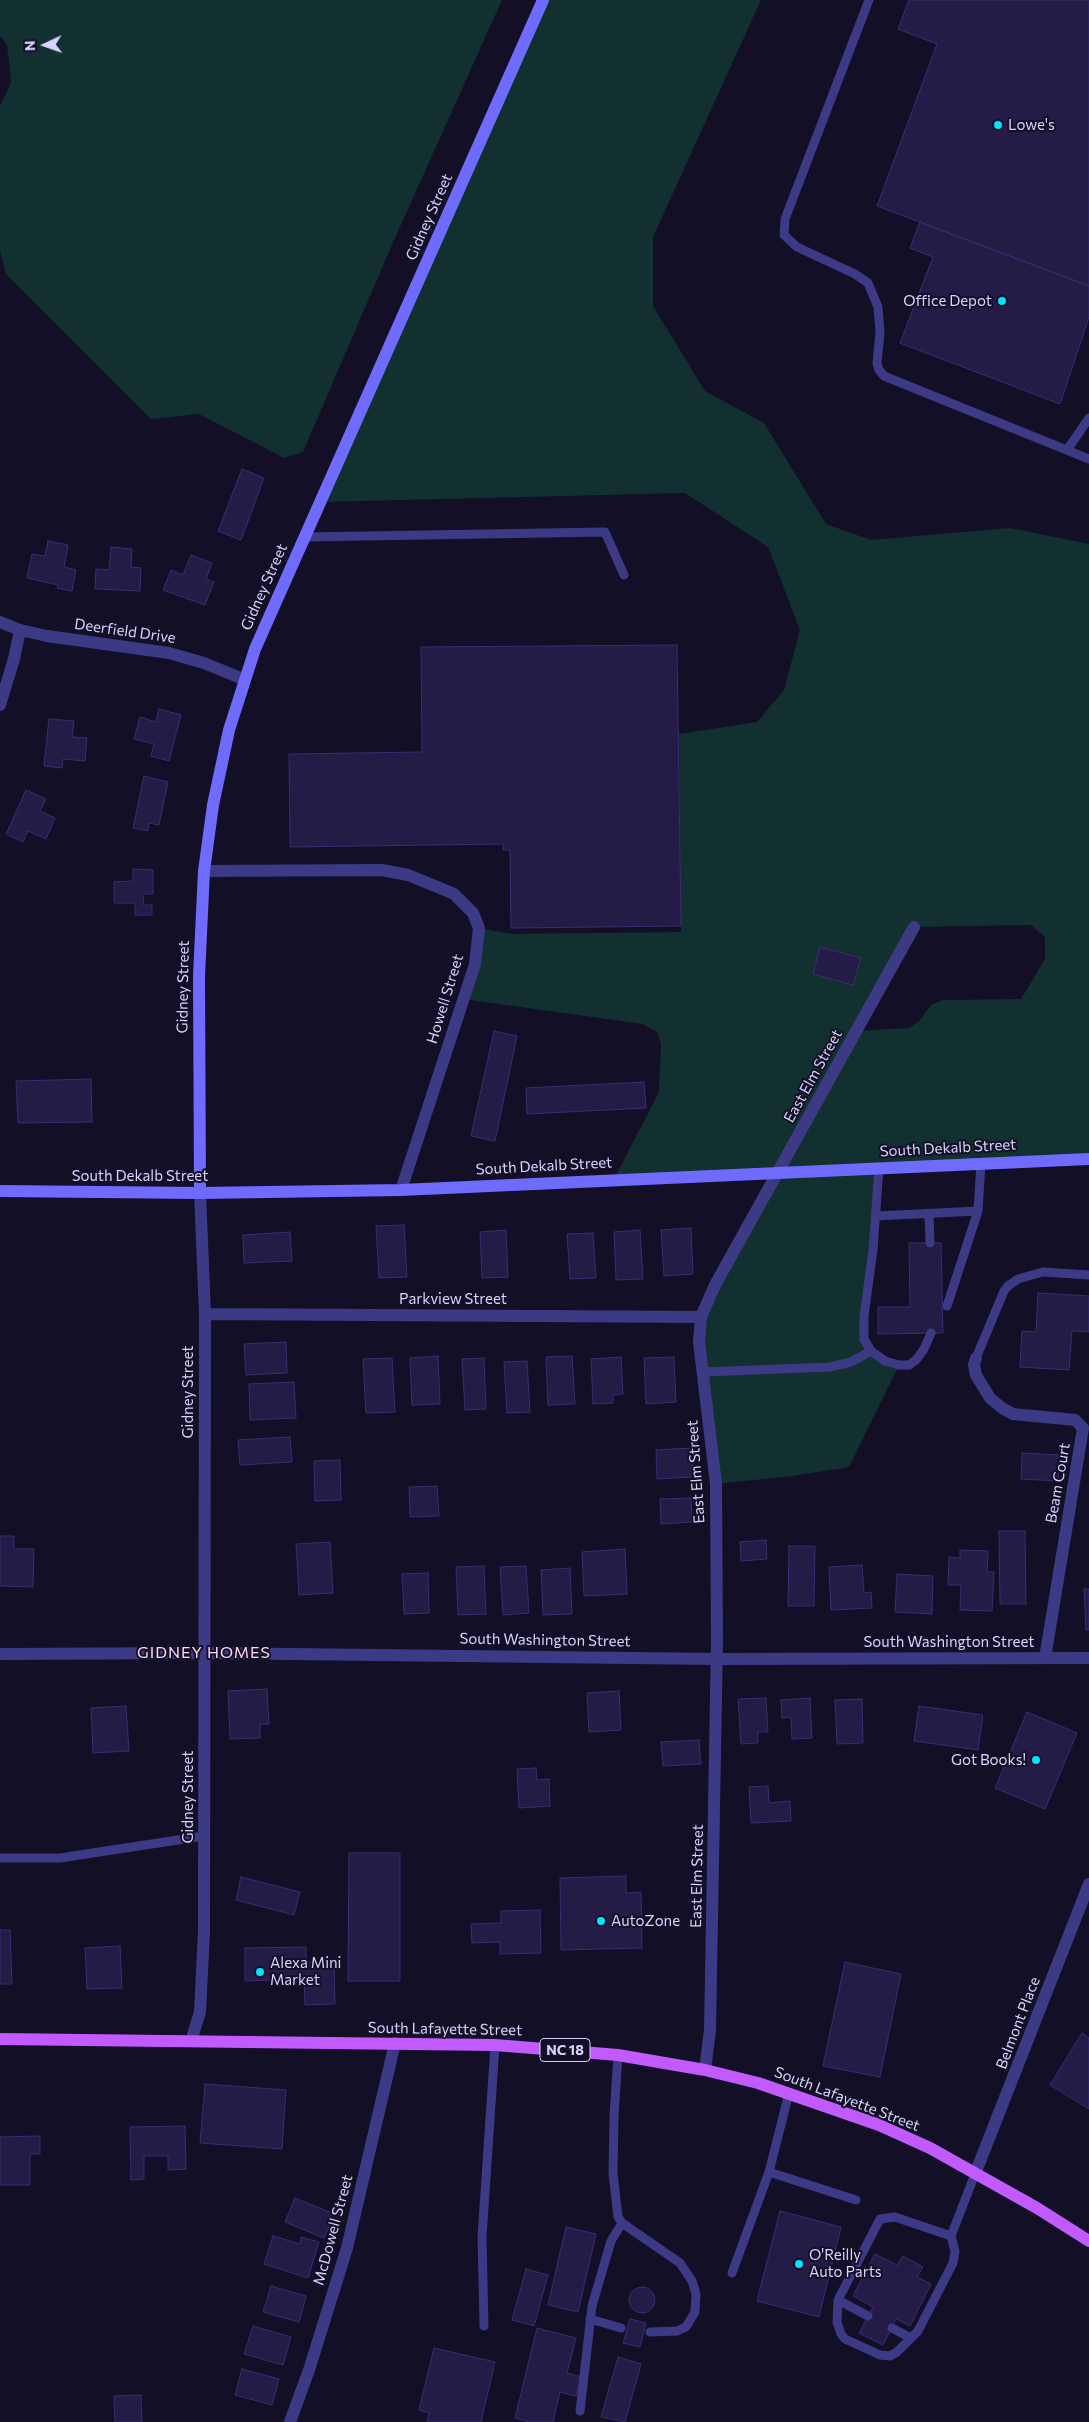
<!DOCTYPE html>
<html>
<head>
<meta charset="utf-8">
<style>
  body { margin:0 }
  #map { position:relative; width:1089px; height:2422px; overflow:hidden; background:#130f26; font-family:Commissioner,sans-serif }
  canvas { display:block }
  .north { position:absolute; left:20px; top:20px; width:50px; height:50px; -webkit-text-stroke:4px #130f26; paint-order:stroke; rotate:267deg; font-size:14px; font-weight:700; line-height:20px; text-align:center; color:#d9d4ff }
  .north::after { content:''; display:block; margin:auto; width:18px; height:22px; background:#d9d4ff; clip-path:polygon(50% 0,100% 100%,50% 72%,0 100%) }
</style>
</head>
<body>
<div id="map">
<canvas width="1089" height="2422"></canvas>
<div class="north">N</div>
</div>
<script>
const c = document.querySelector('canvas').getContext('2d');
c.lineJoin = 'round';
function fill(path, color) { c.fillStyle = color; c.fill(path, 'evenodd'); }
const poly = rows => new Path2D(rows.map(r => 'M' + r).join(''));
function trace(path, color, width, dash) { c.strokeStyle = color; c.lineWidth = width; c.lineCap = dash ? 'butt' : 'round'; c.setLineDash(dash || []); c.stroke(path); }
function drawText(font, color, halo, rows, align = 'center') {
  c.font = font + ' Commissioner,sans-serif'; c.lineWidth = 4; c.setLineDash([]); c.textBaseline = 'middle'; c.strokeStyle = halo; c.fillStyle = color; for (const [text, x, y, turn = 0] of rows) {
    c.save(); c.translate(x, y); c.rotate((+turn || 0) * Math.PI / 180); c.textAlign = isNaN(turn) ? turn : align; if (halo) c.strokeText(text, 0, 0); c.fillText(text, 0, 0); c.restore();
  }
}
fill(poly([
  [0,0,502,0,391,247,303,452,284,458,199,414,151,419,6,274,0,251,0,106,11,82,7,45,0,36],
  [542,0,761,0,653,237,653,306,705,391,764,423,826,524,871,540,1010,528,1089,544,1089,1159,879,1167,864,1316,871,1351,899,1365,849,1467,793,1476,716,1484,701,1317,779,1172,614,1179,659,1092,661,1044,657,1032,643,1024,463,999,479,928,513,934,681,932,679,734,757,722,784,690,800,630,768,547,685,493,320,502],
  [1031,925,1045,937,1045,959,1021,999,943,1000,931,1005,919,1021,909,1028,857,1031,914,927]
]), '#12302f');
const building = poly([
  [909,0,1089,0,1089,286,877,206,937,44,898,29,909,0],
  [920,222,1089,286,1089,317,1060,404,900,343,933,257,910,248,920,222],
  [242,469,264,478,241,540,218,531,242,469],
  [48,541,68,545,64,567,76,570,72,591,57,588,58,585,27,578,32,554,45,556,48,541],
  [111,547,132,549,131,567,141,568,140,591,95,589,96,569,109,570,111,547],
  [191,555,212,563,206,579,214,582,205,605,163,590,171,570,183,575,191,555],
  [677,645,681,926,511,928,510,850,503,850,503,844,290,847,289,754,422,752,421,647,677,645],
  [159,709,181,715,169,761,151,756,154,744,134,739,140,717,156,722,159,709],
  [49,719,74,721,72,737,87,738,85,761,63,759,62,768,44,766,49,719],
  [144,776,168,782,159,825,149,823,148,831,133,828,144,776],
  [26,790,46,799,40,811,55,818,46,839,28,831,23,842,6,834,26,790],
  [133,869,153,870,153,894,144,894,143,905,152,905,152,915,135,915,135,903,114,903,114,882,133,881,133,869],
  [820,947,861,958,853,985,813,974,820,947],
  [494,1031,517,1036,495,1141,471,1136,494,1031],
  [91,1079,92,1122,18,1123,16,1081,91,1079],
  [644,1082,646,1108,527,1114,526,1088,644,1082],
  [404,1225,407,1277,379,1278,376,1226,404,1225],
  [691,1228,693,1274,664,1276,661,1230,691,1228],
  [506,1230,508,1277,482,1278,480,1232,506,1230],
  [640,1230,643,1279,616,1280,614,1232,640,1230],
  [290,1232,292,1261,244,1263,243,1235,290,1232],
  [593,1233,596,1278,570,1279,567,1234,593,1233],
  [909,1243,941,1243,943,1333,878,1334,878,1307,910,1307,909,1243],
  [1038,1293,1089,1296,1089,1332,1072,1331,1069,1370,1020,1367,1022,1331,1036,1332,1038,1293],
  [286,1342,287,1373,246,1375,244,1344,286,1342],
  [438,1356,440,1404,412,1405,410,1358,438,1356],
  [572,1356,575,1404,548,1405,546,1357,572,1356],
  [621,1357,623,1394,613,1395,613,1403,593,1404,591,1359,621,1357],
  [674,1357,676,1402,646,1404,644,1358,674,1357],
  [392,1358,395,1412,366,1413,363,1359,392,1358],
  [484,1358,486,1409,465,1410,462,1359,484,1358],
  [527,1361,530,1412,507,1413,504,1362,527,1361],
  [294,1382,296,1418,250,1420,249,1384,294,1382],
  [290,1437,292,1462,240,1465,238,1440,290,1437],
  [691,1448,693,1477,657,1479,656,1450,691,1448],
  [1022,1453,1059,1455,1058,1481,1021,1479,1022,1453],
  [340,1460,341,1500,315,1501,314,1461,340,1460],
  [437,1486,439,1516,410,1517,409,1487,437,1486],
  [691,1498,692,1522,661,1524,660,1499,691,1498],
  [999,1531,1025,1531,1026,1604,1000,1604,999,1531],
  [0,1536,14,1536,14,1549,34,1549,33,1587,0,1586,0,1536],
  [766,1540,767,1559,741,1561,740,1542,766,1540],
  [330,1542,333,1593,299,1595,296,1544,330,1542],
  [789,1546,815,1546,814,1606,788,1606,789,1546],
  [625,1549,627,1594,584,1596,582,1552,625,1549],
  [960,1550,988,1551,987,1572,994,1572,992,1611,960,1610,961,1585,948,1585,949,1557,960,1558,960,1550],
  [862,1565,864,1593,871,1592,872,1608,831,1610,829,1567,862,1565],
  [484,1566,486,1614,458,1615,456,1567,484,1566],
  [526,1566,529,1613,503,1615,500,1567,526,1566],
  [570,1568,572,1614,543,1615,541,1570,570,1568],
  [428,1573,429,1613,404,1614,402,1574,428,1573],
  [897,1574,933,1576,932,1614,895,1612,897,1574],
  [1084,1589,1089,1589,1089,1630,1086,1630,1084,1589],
  [267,1689,269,1724,260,1724,260,1738,230,1739,228,1691,267,1689],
  [619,1691,621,1730,589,1732,587,1693,619,1691],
  [766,1698,768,1732,758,1732,758,1743,741,1744,738,1699,766,1698],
  [810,1698,812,1738,792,1739,791,1717,782,1718,781,1700,810,1698],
  [862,1699,863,1743,837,1744,835,1700,862,1699],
  [126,1706,129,1751,93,1753,91,1708,126,1706],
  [919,1706,983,1715,978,1750,914,1741,919,1706],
  [1027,1712,1077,1733,1045,1809,995,1788,1027,1712],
  [699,1740,701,1764,663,1766,661,1742,699,1740],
  [536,1768,537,1780,549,1779,550,1806,519,1808,517,1769,536,1768],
  [768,1786,769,1803,790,1801,791,1821,751,1823,749,1787,768,1786],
  [349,1853,400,1853,400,1981,348,1981,349,1853],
  [626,1876,626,1893,641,1892,642,1948,561,1950,560,1878,626,1876],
  [241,1877,300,1892,294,1915,236,1900,241,1877],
  [540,1910,541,1953,500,1954,500,1942,472,1943,471,1924,501,1923,501,1911,540,1910],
  [0,1930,10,1930,12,1984,0,1984,0,1930],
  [120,1946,122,1988,87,1989,85,1948,120,1946],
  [306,1947,306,1962,334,1961,335,2004,305,2005,304,1979,245,1981,245,1948,306,1947],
  [845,1962,901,1974,880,2077,823,2066,845,1962],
  [1082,2033,1089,2038,1089,2109,1050,2085,1082,2033],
  [205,2084,286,2090,282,2149,200,2143,205,2084],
  [185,2126,186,2169,168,2170,168,2156,144,2156,144,2179,131,2180,130,2127,185,2126],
  [40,2136,40,2154,30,2154,30,2185,0,2185,0,2137,40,2136],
  [295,2198,334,2214,324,2238,285,2222,295,2198],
  [780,2211,841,2227,819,2317,757,2301,780,2211],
  [566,2227,596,2234,578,2312,548,2305,566,2227],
  [273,2236,300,2244,301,2237,319,2242,308,2278,264,2264,273,2236],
  [875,2254,897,2265,903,2256,923,2267,917,2277,931,2284,910,2326,896,2319,883,2345,859,2333,873,2307,853,2296,875,2254],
  [526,2269,548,2275,534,2326,512,2320,526,2269],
  [271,2286,306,2296,299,2322,263,2312,271,2286],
  '629 2300a13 13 0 1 1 26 0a13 13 0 1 1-26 0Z',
  [630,2319,646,2323,640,2347,623,2343,630,2319],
  [253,2326,291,2337,283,2365,244,2354,253,2326],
  [537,2328,576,2338,567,2373,581,2377,576,2396,560,2392,553,2422,530,2422,515,2418,537,2328],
  [434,2348,495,2362,481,2422,427,2422,429,2413,419,2410,434,2348],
  [618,2357,641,2364,625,2422,601,2417,618,2357],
  [242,2369,279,2379,272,2405,235,2395,242,2369],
  [141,2395,142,2422,115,2422,114,2396,141,2395]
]);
fill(building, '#241b47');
trace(building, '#3b2d73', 1);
trace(poly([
  [869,0,785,219,784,235,797,247,855,274,868,283,878,307,880,333,877,363,879,370,884,376,1089,459],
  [1067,450,1089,418],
  [304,537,605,532,624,575],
  [879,1167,873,1250,864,1316,864,1339,871,1351,885,1361,899,1365,909,1365,916,1360,924,1349,931,1333],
  [929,1214,930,1243],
  [876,1216,978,1211],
  [947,1306,978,1211,981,1163],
  [976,1358,1004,1291,1008,1286,1018,1279,1043,1272,1089,1275],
  [703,1372,830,1367,851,1362,871,1351],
  [0,1858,60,1858,204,1836],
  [618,2055,614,2116,613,2173,618,2217,622,2223,680,2263,692,2281,696,2294,695,2312,686,2327,677,2331,650,2332],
  [769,2172,856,2200],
  [951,2236,895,2217,880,2219,838,2300,837,2322,841,2334,845,2339,880,2355,890,2356,897,2352,918,2331,953,2263,955,2251,951,2236,975,2174],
  [732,2273,769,2172,789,2093],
  [838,2300,868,2316],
  [590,2319,621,2328],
  [484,2326,482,2237,495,2045],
  [892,2328,911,2338],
  [580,2411,592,2306,611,2241,622,2223]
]), '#3d3a85', 9);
trace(poly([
  [0,622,20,630,47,636,169,653,204,663,243,679],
  [0,705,14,659,20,630],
  [204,871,382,870,408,875,440,888,454,894,473,913,479,928,475,964,401,1190],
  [205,1314,701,1317],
  [976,1358,974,1365,976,1375,990,1398,1002,1408,1013,1414,1075,1420,1083,1428,1045,1658],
  [0,1654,204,1653,717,1659,1089,1658],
  [191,2041,200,2012,204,1931,205,1314,200,1193],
  [705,2070,710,2030,717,1641,716,1484,699,1342,701,1317,715,1285,914,927],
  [975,2174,1089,1884],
  [290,2422,309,2370,347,2248,395,2043]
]), '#3d3a85', 12);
trace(poly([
  [0,1191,200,1193,401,1190,1089,1159],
  [200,1193,199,976,204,871,213,805,229,730,255,649,543,0]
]), '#6f6bff', 12);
trace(poly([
  [0,2039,495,2045,618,2055,705,2070,758,2083,879,2125,930,2148,1037,2208,1089,2241]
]), '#c25bff', 12);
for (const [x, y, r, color] of [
  [998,125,5,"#00e5ff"],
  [1002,301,5,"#00e5ff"],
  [1036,1760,5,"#00e5ff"],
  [601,1921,5,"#00e5ff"],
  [260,1972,5,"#00e5ff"],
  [799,2264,5,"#00e5ff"]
]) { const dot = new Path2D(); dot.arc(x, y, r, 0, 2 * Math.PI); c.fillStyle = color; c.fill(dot); trace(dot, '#130f26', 2); }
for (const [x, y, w] of [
  [565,2050,50]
]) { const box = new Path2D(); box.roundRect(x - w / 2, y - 11.5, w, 23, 4); c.fillStyle = '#130f26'; c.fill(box); trace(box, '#d9d4ff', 1); }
drawText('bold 14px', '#d9d4ff', null, [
  ["NC 18",565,2050]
]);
drawText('15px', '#d9d4ff', '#130f26', [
  ["Lowe's",1008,125],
  ["Office Depot",992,301,"right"],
  ["Got Books!",1026,1760,"right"],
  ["AutoZone",611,1921],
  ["Alexa Mini",270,1963],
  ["Market",270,1980],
  ["O'Reilly",809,2255],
  ["Auto Parts",809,2272]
], 'left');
drawText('15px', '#d9d4ff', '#130f26', [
  ["Gidney Street",429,217,-66],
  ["Gidney Street",264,587,-66],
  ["Deerfield Drive",125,631,8],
  ["Gidney Street",183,987,-89],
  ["Howell Street",445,999,-73],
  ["East Elm Street",813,1076,-61],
  ["South Dekalb Street",948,1148,-3],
  ["South Dekalb Street",544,1166,-3],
  ["South Dekalb Street",140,1176],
  ["Parkview Street",453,1299],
  ["Gidney Street",188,1392,-90],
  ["East Elm Street",696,1472,-94],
  ["Beam Court",1058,1483,-80],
  ["South Washington Street",545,1640,1],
  ["South Washington Street",949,1642],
  ["Gidney Street",188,1797,-90],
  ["East Elm Street",697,1876,-89],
  ["Belmont Place",1018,2023,-69],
  ["South Lafayette Street",445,2029,1],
  ["South Lafayette Street",847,2099,21],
  ["McDowell Street",333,2230,-75]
]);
c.letterSpacing = '1px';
drawText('16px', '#ffd6f0', '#130f26', [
  ["GIDNEY HOMES",204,1653]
]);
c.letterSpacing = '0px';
</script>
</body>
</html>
